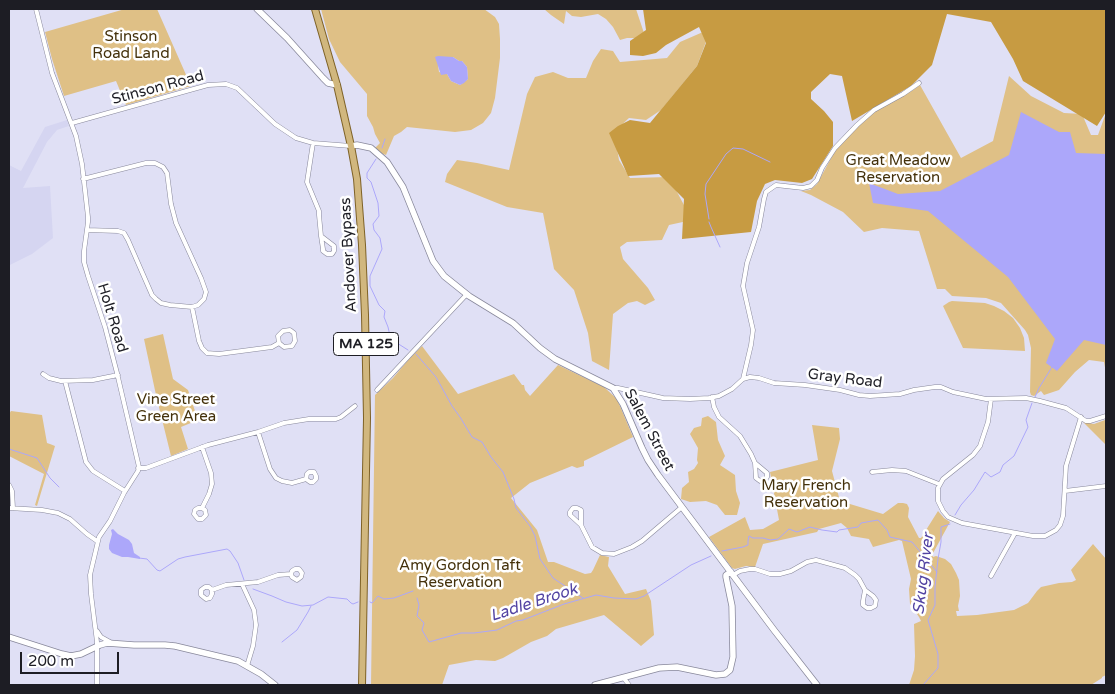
<!DOCTYPE html>
<html>
<head>
<meta charset="utf-8">
<style>
  body { margin:0 }
  #map { position:relative; width:1115px; height:694px; overflow:hidden; background:#e0e0f5; font-family:"Varela Round",sans-serif }
  canvas { display:block }
  .frame { position:absolute; inset:0; border:10px solid #1d1d24; pointer-events:none }
  .scale { position:absolute; left:20px; top:652px; width:99px; height:22px; box-sizing:border-box; border:2px solid #1d1d24; border-top:0; padding-left:6px; font-size:15px; line-height:18px; white-space:nowrap; color:#1d1d24; -webkit-text-stroke:4px #fff; paint-order:stroke }
</style>
</head>
<body>
<div id="map">
<canvas width="1115" height="694"></canvas>
<div class="frame"></div>
<div class="scale">200 m</div>
</div>
<script>
const c = document.querySelector('canvas').getContext('2d');
c.lineJoin = 'round';
function fill(path, color) { c.fillStyle = color; c.fill(path, 'evenodd'); }
const poly = rows => new Path2D(rows.map(r => 'M' + r).join(''));
function trace(path, color, width, dash) { c.strokeStyle = color; c.lineWidth = width; c.lineCap = dash ? 'butt' : 'round'; c.setLineDash(dash || []); c.stroke(path); }
function drawText(font, color, halo, rows, align = 'center') {
  c.font = font + ' "Varela Round",sans-serif'; c.lineWidth = 5; c.setLineDash([]); c.textBaseline = 'middle'; c.strokeStyle = halo; c.fillStyle = color; for (const [text, x, y, turn = 0] of rows) {
    c.save(); c.translate(x, y); c.rotate((+turn || 0) * Math.PI / 180); c.textAlign = isNaN(turn) ? turn : align; if (halo) c.strokeText(text, 0, 0); c.fillText(text, 0, 0); c.restore();
  }
}
fill(poly([
  [67,120,69,126,57,130,47,142,23,188,50,186,53,238,32,254,10,265,9,263,9,165,21,171,45,127]
]), '#d5d5f1');
fill(poly([
  [125,9,157,9,191,86,126,105,116,81,64,96,52,59,45,32],
  [321,9,484,9,495,17,499,24,500,39,500,58,495,98,491,113,483,123,471,130,455,132,407,127,401,132,394,136,386,155,378,152,375,148,380,143,375,134,373,127,367,116,367,94,340,62,329,39],
  [448,57,453,57,459,61,462,61,467,67,468,79,460,85,451,81,447,74,439,72,438,65],
  [544,9,636,9,644,33,642,38,627,38,620,40,613,27,606,19,598,14,581,17,572,16,566,11,564,24,551,15],
  [703,32,707,39,697,66,661,110,646,120,629,118,614,132,619,160,630,178,669,177,692,220,669,225,662,240,627,242,620,247,623,259,648,288,655,300,645,305,637,301,628,303,613,314,609,370,592,361,588,333,574,290,554,269,543,213,507,207,445,182,447,174,457,160,477,163,509,170,527,94,535,77,553,72,568,78,586,78,593,61,601,49,613,51,620,62,667,58,680,42],
  [1009,76,1031,96,1064,113,1082,114,1091,135,1098,135,1106,113,1106,373,1104,362,1089,360,1075,372,1059,390,1044,395,1041,391,1034,396,1031,395,1030,392,1031,348,1028,335,1025,330,1001,303,986,298,952,296,945,289,937,289,919,231,882,228,864,232,843,212,811,195,801,191,810,190,817,184,835,151,853,131,878,109,913,90,920,85,961,158,993,141],
  [952,301,985,303,994,306,1004,311,1013,318,1020,328,1024,338,1025,351,963,348,943,306,949,302],
  [163,334,173,379,188,390,198,420,181,427,188,449,171,456,156,395,144,339],
  [422,346,458,394,514,374,522,385,524,385,525,390,530,396,558,365,604,387,617,399,633,437,584,461,584,466,577,468,572,466,530,483,511,498,537,530,548,562,554,562,585,574,591,573,593,570,600,555,609,557,608,566,625,594,646,589,651,601,654,635,641,646,604,615,556,629,547,636,531,642,503,658,495,661,476,660,449,665,442,685,371,685,375,395,393,378,409,359],
  [11,411,42,415,47,443,50,444,55,446,37,506,35,505,44,474,9,456,9,414],
  [708,416,716,422,718,440,725,456,720,465,735,475,736,491,740,503,737,515,725,515,717,505,706,501,690,502,681,499,682,488,689,482,688,472,694,469,698,463,697,460,698,448,690,434,694,428,701,426,702,418],
  [1105,420,1106,421,1106,445,1083,422,1094,424],
  [812,425,839,428,840,439,832,471,840,501,883,514,898,503,903,503,907,504,909,508,908,517,919,538,921,538,938,511,944,518,950,522,932,555,933,557,936,556,945,559,951,564,956,573,959,580,960,596,958,606,959,611,956,611,957,616,977,615,1014,610,1028,603,1037,591,1041,587,1059,583,1072,582,1076,580,1071,570,1093,544,1106,559,1106,675,1102,677,1102,678,1091,685,909,685,914,670,915,656,914,624,921,621,919,617,910,604,909,589,911,579,902,541,899,540,873,547,869,539,851,536,847,528,841,523,819,529,817,532,763,544,755,567,746,566,735,569,732,568,709,537,745,517,750,530,763,529,779,520,773,488,768,483,771,477,770,472,818,460]
]), '#dfc086');
fill(poly([
  [643,9,1106,9,1106,112,1097,126,1023,81,1013,59,991,22,947,14,932,65,911,86,852,121,842,76,830,74,811,92,811,99,824,111,833,122,833,146,812,179,802,183,775,180,765,184,757,201,751,232,682,239,684,199,659,174,628,176,609,133,618,126,630,120,650,123,697,66,706,43,699,27,666,45,656,53,643,56,630,55,630,41,646,30]
]), '#c79b42');
fill(poly([
  [438,56,453,57,459,61,462,61,467,67,468,79,464,83,460,85,451,81,447,74,441,75,435,57],
  [1021,112,1059,132,1070,132,1076,153,1106,154,1106,345,1084,340,1057,371,1046,363,1055,339,1008,277,928,211,873,203,869,183,898,194,940,191,1009,155],
  [113,529,118,534,129,540,132,544,134,553,140,557,140,559,128,557,122,557,112,553,109,549,109,545,112,534,111,530]
]), '#aca7fa');
trace(poly([
  [382,148,385,139],
  [376,159,367,173,367,178,371,182,378,203,379,216,373,224,374,230,380,238,382,249,370,276,370,286,379,305,385,311,384,317,388,327,390,336,397,343,408,350],
  [709,219,705,194,706,184,726,154,733,148,743,149,770,162],
  [709,222,711,227,720,247],
  [416,354,436,377,452,406,460,417,472,437,482,442,491,457,503,472,514,499,516,508,530,526,535,536,540,559,553,578,583,598],
  [1035,397,1039,388,1052,367],
  [9,449,37,458,50,478,59,487],
  [955,515,961,505,974,490,985,472,991,477,1000,472,1003,465,1014,456,1028,427,1026,420,1032,403],
  [722,551,743,547,748,545,748,541,749,536,753,538,763,538,770,540,778,539,789,529,797,532,810,527,822,530,837,532,839,530,858,527,861,523,878,520,887,530,890,537,912,542,937,572],
  [139,558,147,559,157,570,160,571,178,559,185,557,227,549,230,551,238,563,244,580],
  [253,589,272,596,286,602,302,606,313,605,328,597,347,599,351,603,353,604,358,602],
  [417,598,419,605,417,616,424,623,422,630,429,642,461,633,474,633,497,630,516,621,523,620,564,604,596,595,614,598,636,599,644,596,691,565,711,556],
  [370,602,372,603,378,596,384,599,394,598,413,591],
  [282,642,297,630,308,612,311,606],
  [923,685,938,668,938,654,928,620,935,605,935,587,938,559,941,542,941,527,950,524]
]), '#aca7fa', 1);
const street = poly([
  [36,9,52,73,76,136,82,164,88,217,88,222,84,251,84,262,88,276,105,327,117,373,139,467,138,471,124,493,110,521,99,537,90,575,91,594,97,642,97,685],
  [72,123,190,90,208,85,226,84,237,88,275,124,296,138,313,143,351,146],
  [313,143,307,182,319,211,319,215,321,236,323,249,323,251,327,254,332,254,334,251,334,246,321,236],
  [83,179,146,163,155,163,163,167,167,173,171,204,176,223,201,278,206,292,204,299,198,305,192,307,170,305,161,303,156,299,152,295,128,240,124,233,118,231,87,230],
  [192,307,199,341,202,348,207,353,219,354,272,347,279,343,278,336,283,331,290,330,294,333,295,341,292,346,284,347,279,343],
  [43,374,49,378,61,381,93,380,118,375],
  [743,379,751,345,753,330,743,286,747,263,759,227,764,199,766,192,776,185,803,188,811,186,817,180,822,168,835,148,857,125,874,110,903,94,919,83],
  [65,381,86,462,93,471,125,491],
  [613,388,618,388,663,398,690,399,709,398,719,396,732,389,743,379,750,377,759,378,774,383,805,385,840,390,859,395,870,396,900,394,914,390,935,387,941,387,953,392,986,399,1026,398,1040,401,1066,408,1086,421,1090,421,1106,416],
  [377,390,467,294],
  [712,397,714,407,719,417,740,436,751,454,755,463,756,478,760,481,764,481,767,477,767,473,755,463],
  [991,399,988,422,980,446,973,455,943,479,938,488,938,501,943,511,948,517,962,523,1033,536,1045,536,1056,530,1060,525,1063,516,1066,466,1081,417],
  [258,432,270,469,276,478,282,481,292,483,306,479,307,474,309,472,314,472,316,476,316,479,313,482,310,482,306,479],
  [138,468,146,468,208,445,258,432,284,423,309,419,336,419,341,417,355,406],
  [872,472,892,470,906,471,939,484],
  [9,485,12,491,13,508],
  [1065,491,1106,486],
  [9,508,42,510,58,513,70,519,87,534,97,541],
  [202,508,205,510,206,515,202,519,198,519,194,514,195,510,198,508,202,508,209,494,212,484,211,473,202,447],
  [581,525,570,515,570,512,573,508,577,508,581,510,581,525,592,547,602,553,614,554,632,547,642,541,682,507],
  [733,575,740,571,750,569,755,569,770,574,780,574,791,571,807,562,816,560,845,568,855,575,859,579,865,590,863,601,863,605,867,608,871,608,875,606,876,600,873,596,865,590],
  [991,576,1015,533],
  [242,584,254,610,256,625,253,646,247,666],
  [212,590,212,594,210,598,206,599,201,595,201,590,205,587,209,587,212,590,226,585,258,582,278,575,291,574,292,577,297,580,301,577,302,573,299,569,295,569,292,571,291,574],
  [97,631,101,637,110,642],
  [623,677,629,685]
]);
const secondary = poly([
  [257,9,287,38,323,78,328,83,337,85],
  [351,146,357,145,371,148,387,162,403,187,433,261,444,276,469,296,513,323,540,348,555,359,613,388,623,404,642,448,648,460,658,475,774,630,817,685],
  [9,637,62,654,71,656,81,654,100,645,107,643,134,645,165,645,175,646,238,661,261,674,275,685],
  [595,685,659,668,677,667,716,675,725,674,730,670,733,657,732,606,726,577,726,575,731,572]
]);
const primary = poly([
  [315,9,337,85,351,146,357,179,362,245,365,315,367,418,362,685]
]);
trace(street, '#88889b', 5);
trace(secondary, '#88889b', 7);
trace(primary, '#7e6227', 8);
trace(street, '#fff', 4);
trace(secondary, '#fff', 5.5);
trace(primary, '#d1b77e', 6);
for (const [x, y, w] of [
  [366,344,65]
]) { const box = new Path2D(); box.roundRect(x - w / 2, y - 11.5, w, 23, 4); c.fillStyle = '#fff'; c.fill(box); trace(box, '#1d1d24', 1); }
drawText('bold 14px', '#1d1d24', null, [
  ["MA 125",366,344]
]);
drawText('15px', '#44310b', '#fff', [
  ["Stinson",131,37],
  ["Road Land",131,54],
  ["Great Meadow",898,161],
  ["Reservation",898,178],
  ["Vine Street",176,400],
  ["Green Area",176,417],
  ["Mary French",806,486],
  ["Reservation",806,503],
  ["Amy Gordon Taft",460,566],
  ["Reservation",460,583]
]);
drawText('15px', '#1d1d24', '#fff', [
  ["Stinson Road",158,88,-15],
  ["Andover Bypass",349,255,-93],
  ["Holt Road",112,318,73],
  ["Gray Road",845,379,7],
  ["Salem Street",649,430,62]
]);
drawText('italic 16px', '#5243a2', '#fff', [
  ["Skug River",924,574,-83],
  ["Ladle Brook",534,603,-18]
]);
</script>
</body>
</html>
